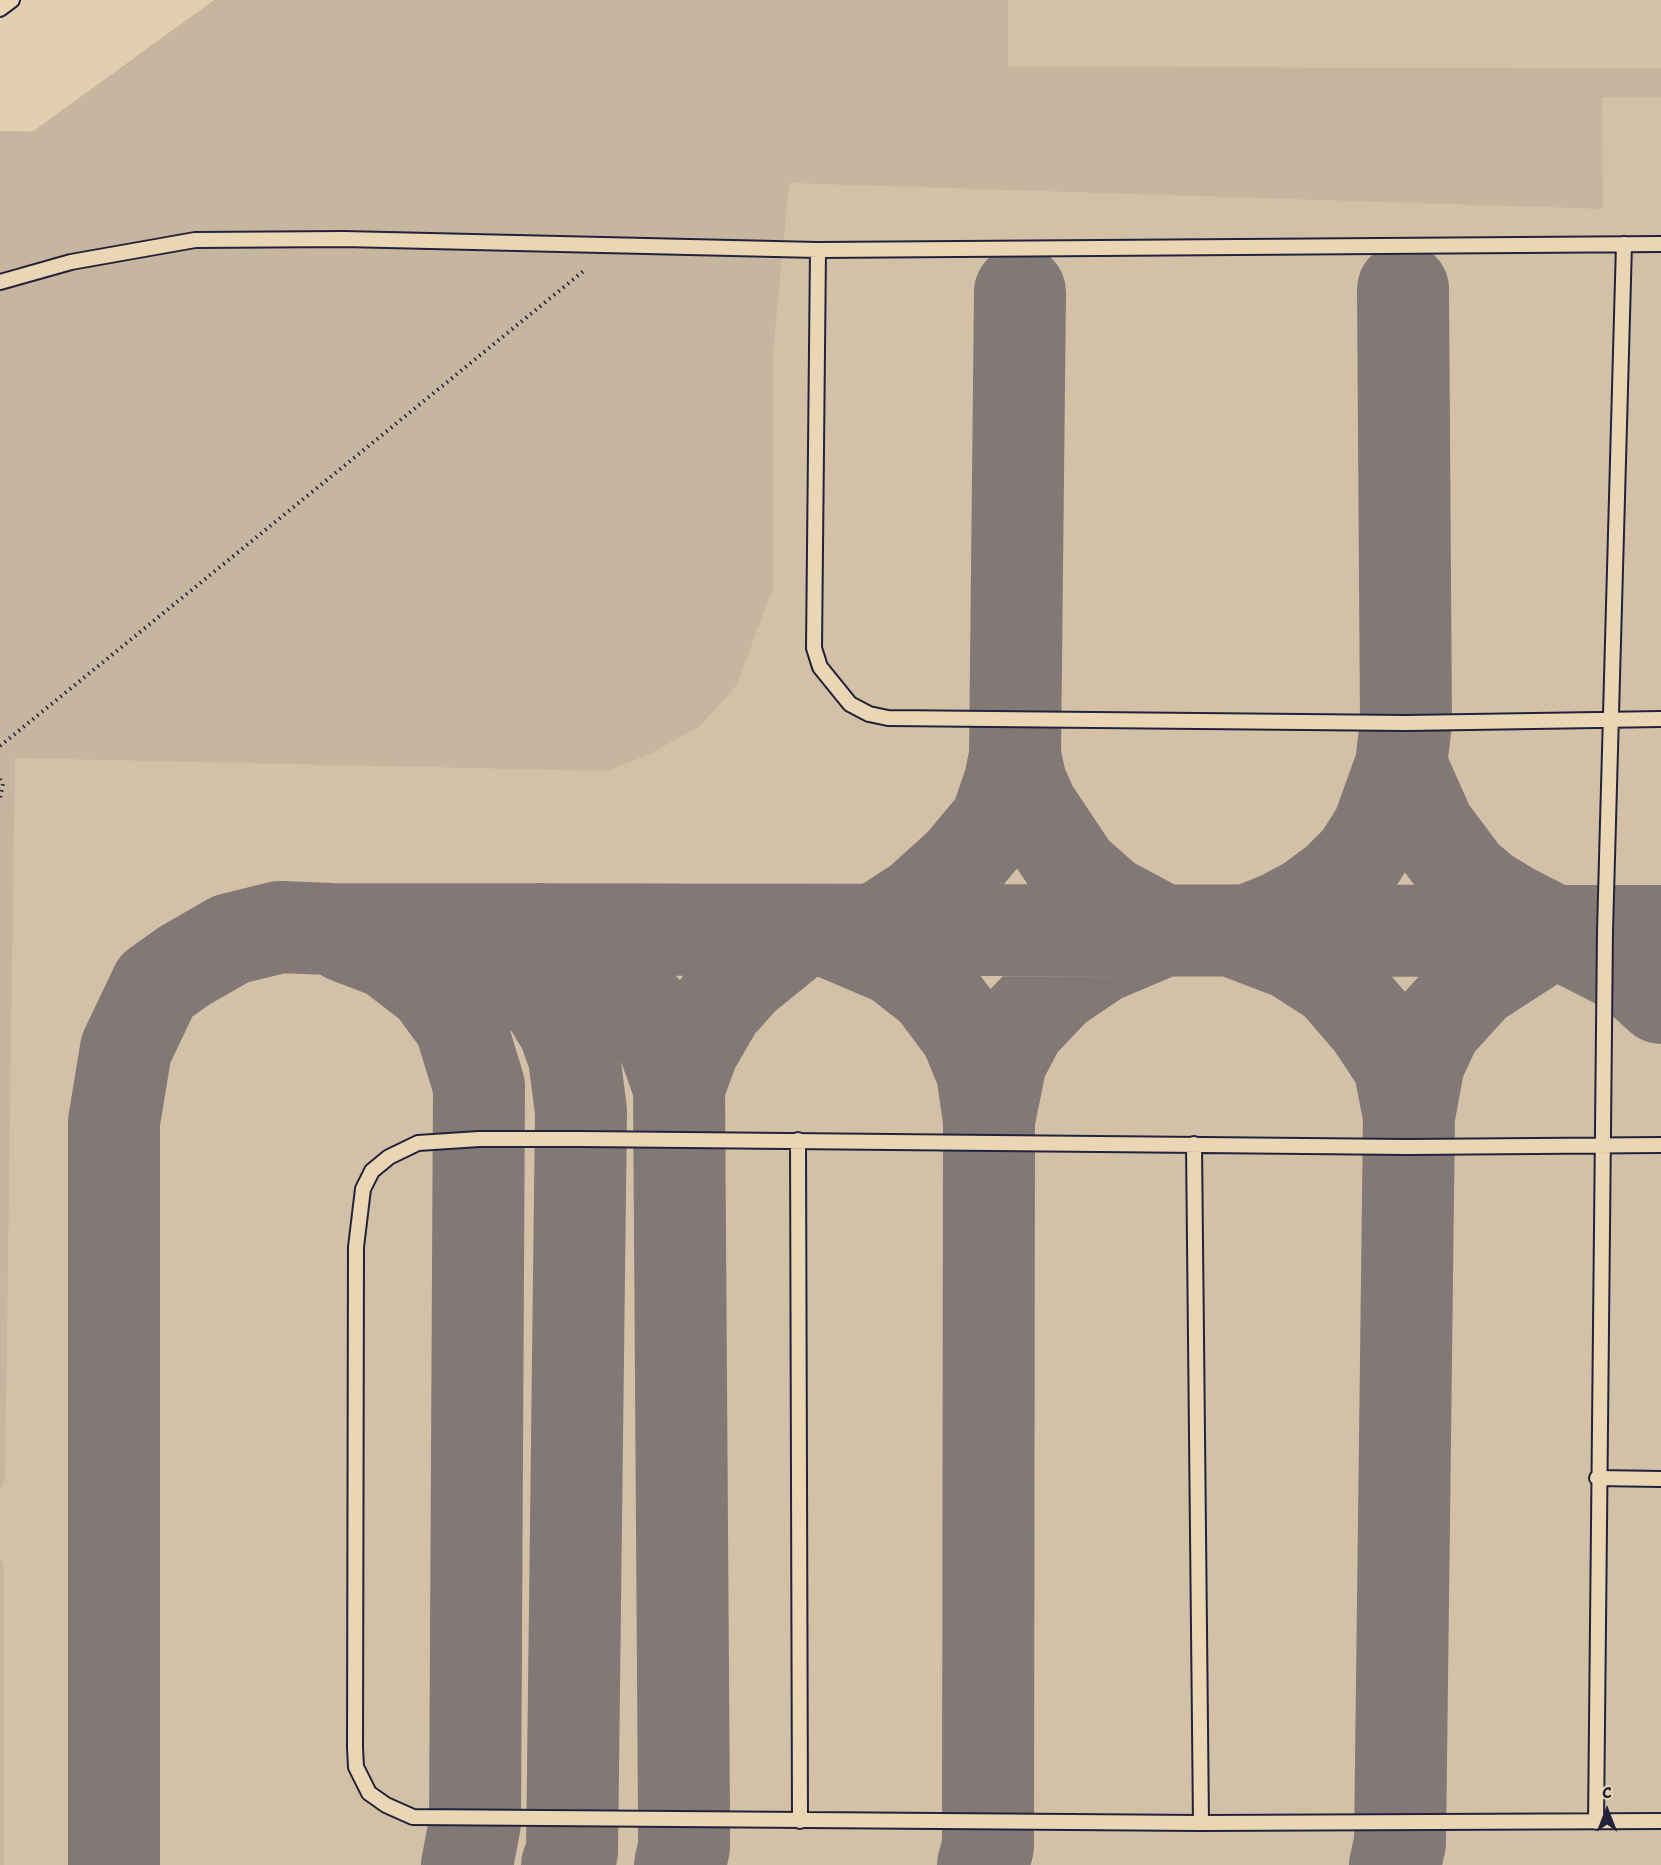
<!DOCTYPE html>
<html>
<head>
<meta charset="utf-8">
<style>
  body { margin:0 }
  #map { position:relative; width:1661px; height:1865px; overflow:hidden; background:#e2cfb0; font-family:"Shantell Sans",sans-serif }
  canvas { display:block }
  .north { position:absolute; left:1577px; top:1781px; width:60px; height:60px; -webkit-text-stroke:4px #ead6b5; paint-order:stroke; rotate:0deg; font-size:16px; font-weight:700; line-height:24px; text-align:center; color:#22223b }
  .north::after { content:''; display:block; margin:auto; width:21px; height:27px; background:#22223b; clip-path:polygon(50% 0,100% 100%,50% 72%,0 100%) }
</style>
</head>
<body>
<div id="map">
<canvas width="1661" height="1865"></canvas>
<div class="north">С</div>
</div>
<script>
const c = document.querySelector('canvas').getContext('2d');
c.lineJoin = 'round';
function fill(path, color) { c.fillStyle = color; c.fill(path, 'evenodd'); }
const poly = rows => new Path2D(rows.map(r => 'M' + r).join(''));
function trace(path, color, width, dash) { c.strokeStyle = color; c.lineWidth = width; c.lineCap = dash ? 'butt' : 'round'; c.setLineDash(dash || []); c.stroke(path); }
fill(poly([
  [1008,0,1661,0,1661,1865,0,1865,0,131,1007,130]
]), '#d3c1a7');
fill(poly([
  [214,0,1008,0,1008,67,1661,68,1661,97,1602,97,1603,209,789,183,773,354,773,587,737,685,700,726,650,754,606,771,15,758,5,1477,0,1492,0,131,32,132],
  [0,1558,4,1565,4,1865,0,1865]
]), '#c6b59f');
trace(poly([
  [1015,756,1021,783,1032,808,1074,871,1108,901,1164,931],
  [1401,765,1429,828,1465,876,1485,893,1513,910,1629,969,1661,998],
  [541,929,595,960,645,1010,661,1037,679,1087,684,1820,684,1847,680,1865],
  [876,930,919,902,960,865,996,822,1010,781,1015,756,1020,292],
  [429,931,470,946,505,965,534,989,548,1003,564,1029,574,1057,581,1111,572,1852,567,1865],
  [1246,931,1279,918,1309,902,1336,882,1359,859,1378,829,1401,765,1406,723,1403,289],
  [830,932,896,960,933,989,966,1033,982,1072,989,1120,988,1846,983,1865],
  [1238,933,1293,954,1335,981,1372,1024,1399,1065,1409,1116,1400,1843,1395,1865],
  [345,936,389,953,432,986,460,1024,479,1086,475,1823,467,1865],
  [679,1087,693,1049,718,1006,743,978,802,930],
  [1409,1116,1419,1062,1436,1026,1476,982,1555,931],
  [989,1120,1001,1061,1020,1025,1056,987,1099,958,1158,933],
  [114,1865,114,1122,126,1049,156,986,184,966,231,939,280,927,331,929,1661,931]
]), '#827876', 92);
const lane = poly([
  [0,9,12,0],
  [818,250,814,648,820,667,850,704,869,714,888,718,1406,723,1661,719],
  [0,282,71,262,195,240,344,239,818,250,1661,244],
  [798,1140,800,1821],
  [1194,1144,1201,1823],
  [1661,1145,1408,1147,581,1139,479,1139,418,1143,389,1157,372,1171,363,1189,356,1247,355,1748,356,1767,369,1793,386,1805,413,1817,1201,1823,1661,1821],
  [1597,1478,1661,1479],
  [1596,1822,1605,931,1624,244]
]);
trace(lane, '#22223b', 18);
trace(poly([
  [0,746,586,269],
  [0,779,3,784,0,798]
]), '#22223b', 4, [1.5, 4.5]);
trace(lane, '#ead6b5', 14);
</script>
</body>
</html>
